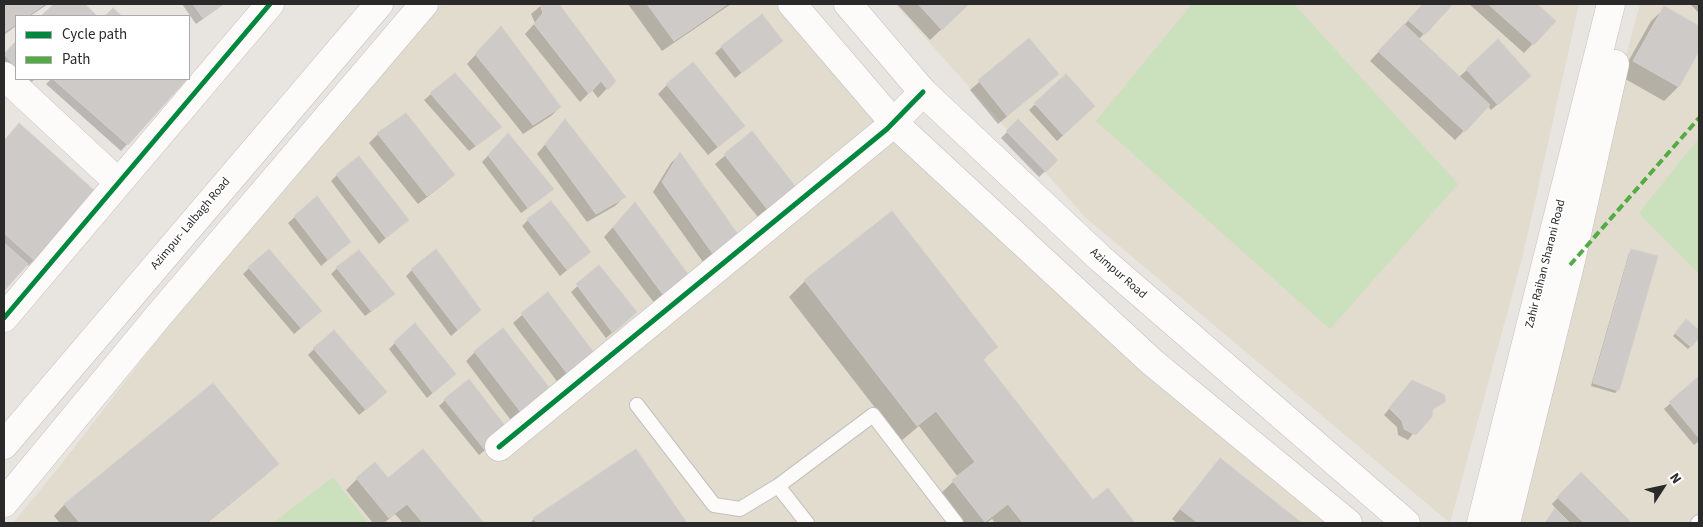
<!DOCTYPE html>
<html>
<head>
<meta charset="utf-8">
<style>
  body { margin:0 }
  #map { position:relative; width:1703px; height:527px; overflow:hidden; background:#e8e4e0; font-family:"Source Sans 3",sans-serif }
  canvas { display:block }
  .frame { position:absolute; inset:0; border:5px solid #2a2a2a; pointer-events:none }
  .legend { position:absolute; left:15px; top:15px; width:175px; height:65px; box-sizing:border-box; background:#fff; border:1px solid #aaa; margin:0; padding:6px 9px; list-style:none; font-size:15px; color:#2a2a2a }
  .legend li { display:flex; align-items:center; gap:10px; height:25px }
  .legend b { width:25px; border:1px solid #aaa }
  .north { position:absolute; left:1638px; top:462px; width:50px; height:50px; -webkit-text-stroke:4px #fff; paint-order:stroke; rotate:55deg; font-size:14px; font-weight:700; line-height:20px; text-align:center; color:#2a2a2a }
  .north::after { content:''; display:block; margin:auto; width:18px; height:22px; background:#2a2a2a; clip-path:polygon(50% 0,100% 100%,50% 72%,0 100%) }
</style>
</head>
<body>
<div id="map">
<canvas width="1703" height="527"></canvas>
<div class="frame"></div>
<ul class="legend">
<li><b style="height:6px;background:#00873e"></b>Cycle path</li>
<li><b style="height:6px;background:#53ab44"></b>Path</li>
</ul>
<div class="north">N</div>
</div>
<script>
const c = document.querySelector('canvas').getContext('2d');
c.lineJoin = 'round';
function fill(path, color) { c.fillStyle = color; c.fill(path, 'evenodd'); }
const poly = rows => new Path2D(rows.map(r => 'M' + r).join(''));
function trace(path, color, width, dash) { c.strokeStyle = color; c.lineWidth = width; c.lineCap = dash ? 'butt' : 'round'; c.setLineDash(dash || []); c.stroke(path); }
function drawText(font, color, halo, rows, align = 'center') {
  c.font = font + ' "Source Sans 3",sans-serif'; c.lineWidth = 4; c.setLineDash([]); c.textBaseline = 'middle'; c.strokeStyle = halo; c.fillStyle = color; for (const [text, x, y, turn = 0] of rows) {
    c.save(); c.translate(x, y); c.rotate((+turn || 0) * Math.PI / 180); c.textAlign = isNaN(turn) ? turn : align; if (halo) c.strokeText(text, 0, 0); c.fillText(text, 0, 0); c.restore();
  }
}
fill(poly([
  [442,4,802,4,886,99,1150,365,1326,523,13,523,63,462,181,309],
  [895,4,1579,4,1523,255,1450,523,1086,218],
  [1640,4,1699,4,1699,523,1499,523]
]), '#e2dccf');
fill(poly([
  [1192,4,1294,4,1458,184,1330,329,1096,121],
  [1699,138,1699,274,1639,213],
  [333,477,368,523,273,523]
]), '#cbe0bc');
fill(poly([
  [4,4,48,4,30,16,16,16,16,26,4,35],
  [56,4,83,4,95,16,43,16],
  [182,4,224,4,196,24],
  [543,4,558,4,615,80,598,98,592,90,580,102,525,34,535,23,531,14],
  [628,4,731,4,662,51],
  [897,4,968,4,930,40],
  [1424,4,1452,4,1419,39,1459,77,1467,70,1523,82,1491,110,1488,106,1455,140,1370,61],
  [1469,4,1535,4,1554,21,1524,53],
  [1690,4,1699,4,1699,13],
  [1665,8,1699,27,1699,48,1678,87,1664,101,1620,76,1651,21],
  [492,37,560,107,551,116,523,134,467,64],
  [1029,40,1057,74,998,124,970,90],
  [16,43,16,79,35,79,24,89,4,67,4,55],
  [722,47,775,47,735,78,715,53],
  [455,74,494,133,469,151,424,100],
  [1066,76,1087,113,1057,141,1029,110],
  [51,79,186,79,121,151,46,84],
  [667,85,734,134,708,155,658,94],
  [565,121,624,197,615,206,587,222,537,154],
  [1018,121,1057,160,1039,177,1001,138],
  [13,131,34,260,28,266,26,264,4,290,4,142],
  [752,133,789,200,762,222,715,164],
  [378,134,453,175,444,184,418,204,369,143],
  [508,135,546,195,521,213,482,162],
  [680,154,737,236,703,262,653,192,671,163],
  [337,175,407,220,379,244,331,181],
  [634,204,691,281,655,304,604,237],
  [295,217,349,242,321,266,288,223],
  [528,220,589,252,560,276,522,226],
  [1632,250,1618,390,1615,393,1591,386,1629,253],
  [599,267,629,318,606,338,571,292],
  [249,268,314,317,294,334,243,274],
  [337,268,387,300,365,316,331,274],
  [412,270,474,316,451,336,406,276],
  [805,281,996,347,982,361,1092,502,1108,490,1133,523,995,523,992,519,986,523,958,523,937,497,958,477,919,426,901,441,789,297],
  [547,293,594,354,559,384,513,323],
  [1687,321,1699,332,1699,337,1688,349,1673,336],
  [395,343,455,374,427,398,389,349],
  [314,349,379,398,359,415,308,355],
  [475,352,551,390,513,423,466,361],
  [1699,378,1699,441,1694,445,1664,409],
  [1406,388,1444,401,1431,411,1408,440,1398,435,1397,427,1384,415],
  [445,400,501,437,479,455,439,406],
  [422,451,482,523,403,523,395,514,384,523,373,523,346,490,357,479,388,480],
  [636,451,685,523,530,523,534,519],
  [1221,460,1300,523,1177,523,1172,519,1212,469],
  [277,464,266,475,207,523,60,523,54,516,65,504],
  [1581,474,1629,521,1626,523,1545,523,1556,509,1552,504]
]), '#0003');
const building = poly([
  [4,4,45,4,27,16,16,16,16,24,4,32,4,4],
  [54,4,85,4,97,16,44,16,42,15,54,4],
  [193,4,223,4,203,18,193,4],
  [540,4,559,4,616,81,608,90,601,81,589,94,534,24,543,13,540,4],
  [647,4,728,4,674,41,647,4],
  [918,4,969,4,942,30,918,4],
  [1423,4,1453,4,1425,35,1408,20,1423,4],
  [1488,4,1537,4,1556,21,1534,45,1488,4],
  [1664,6,1699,26,1699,51,1679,87,1633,61,1664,6],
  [113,8,122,16,105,16,113,8],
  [762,14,783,41,742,73,721,46,762,14],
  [1404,24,1490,105,1465,132,1378,51,1404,24],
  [501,26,561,107,533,125,475,54,501,26],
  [1029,38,1059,74,1007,116,978,80,1029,38],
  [1498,39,1531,76,1498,105,1466,69,1498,39],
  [16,41,16,67,4,54,16,41],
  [693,62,745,126,718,147,666,84,693,62],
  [455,73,502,127,476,146,430,93,455,73],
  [1066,74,1095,106,1063,135,1034,103,1066,74],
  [53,79,187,79,128,145,53,79],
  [406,113,455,175,427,196,377,133,406,113],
  [565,119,626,197,596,214,545,144,565,119],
  [1018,119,1058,160,1046,172,1006,131,1018,119],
  [19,123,96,192,35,261,4,233,4,141,19,123],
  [752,131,799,191,771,214,724,154,752,131],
  [508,133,554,189,528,208,488,155,508,133],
  [680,152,739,236,713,254,662,182,680,152],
  [359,156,409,220,386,238,336,174,359,156],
  [317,196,351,242,328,260,294,216,317,196],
  [551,201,591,252,567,270,527,219,551,201],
  [635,202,693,281,664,296,613,227,635,202],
  [892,211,998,347,983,359,1093,500,1108,488,1135,523,1023,523,1008,504,985,522,952,480,975,462,936,411,917,426,804,280,892,211],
  [4,243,28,264,4,291,4,243],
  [269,249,322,311,301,328,248,267,269,249],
  [436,249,481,310,458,330,411,269,436,249],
  [1631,249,1658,256,1619,391,1593,383,1631,249],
  [359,250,395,294,371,311,336,267,359,250],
  [599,265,637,312,613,333,576,284,599,265],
  [548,292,595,354,569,376,521,313,548,292],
  [1686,319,1699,330,1699,338,1691,347,1675,333,1686,319],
  [415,323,456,374,433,393,394,342,415,323],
  [503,328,552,391,523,415,474,351,503,328],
  [334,330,387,392,366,410,313,348,334,330],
  [1699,376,1699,438,1669,402,1699,376],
  [469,379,509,431,485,450,444,399,469,379],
  [1412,380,1445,395,1445,402,1433,409,1432,417,1416,435,1404,429,1402,421,1389,408,1412,380],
  [213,383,279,464,206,523,80,523,64,504,213,383],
  [423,449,484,523,423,523,407,504,389,518,356,478,375,462,388,478,423,449],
  [636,449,687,523,537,523,533,518,636,449],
  [1220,458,1302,523,1198,523,1180,509,1220,458],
  [1581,472,1630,521,1628,523,1584,523,1557,497,1581,472],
  [1555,508,1570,523,1545,523,1555,508]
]);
fill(building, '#cdcac7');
trace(building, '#d3d0cc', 1);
const lane = poly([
  [637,405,714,505,740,509,778,486,873,415,956,523],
  [778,486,807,523],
  [1698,523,1699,522]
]);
const street = poly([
  [4,76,118,182],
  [4,318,270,4],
  [499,447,887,129,923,92]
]);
const secondary = poly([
  [792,4,894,123,1152,362,1348,523],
  [848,4,923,92,1101,259,1406,523],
  [4,445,379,4],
  [4,503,160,314,424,4],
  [1481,523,1611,4],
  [1506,523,1570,265,1615,64]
]);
trace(lane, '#c2c0c0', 16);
trace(street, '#c2c0c0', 29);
trace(secondary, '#c2c0c0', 29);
trace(lane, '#fcfbfa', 14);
trace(street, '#fcfbfa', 28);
trace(secondary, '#fcfbfa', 28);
trace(poly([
  [1570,265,1699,118]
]), '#53ab44', 4, [8, 4]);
trace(poly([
  [4,318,270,4],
  [499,447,887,129,923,92]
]), '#00873e', 5);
drawText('12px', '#2a2a2a', '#fff', [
  ["Azimpur- Lalbagh Road",191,224,-50],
  ["Zahir Raihan Sharani Road",1546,264,-76],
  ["Azimpur Road",1118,274,41]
]);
</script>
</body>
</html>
